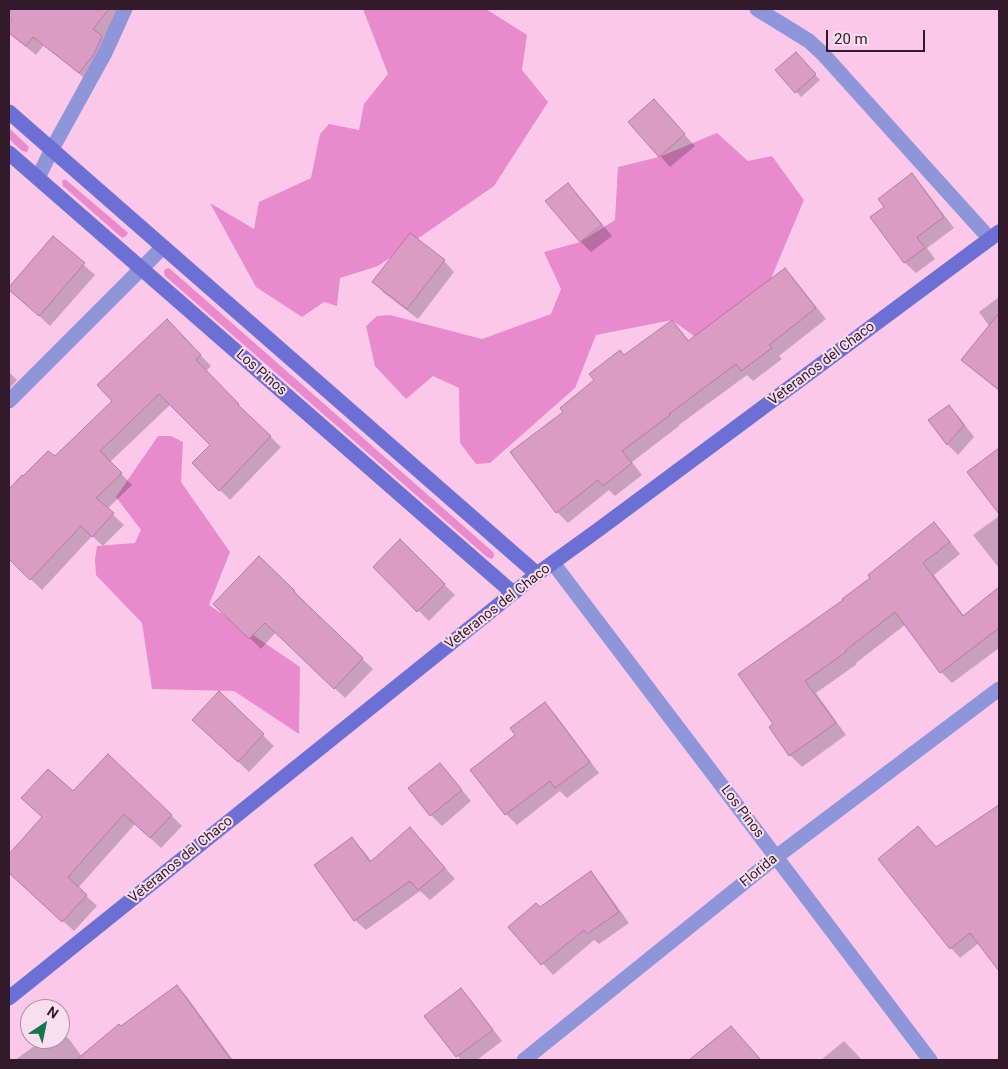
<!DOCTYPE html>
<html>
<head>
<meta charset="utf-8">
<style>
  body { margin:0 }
  #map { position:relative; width:1008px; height:1069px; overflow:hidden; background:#fcc8ea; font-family:Roboto,sans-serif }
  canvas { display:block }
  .frame { position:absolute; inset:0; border:10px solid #321a2a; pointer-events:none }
  .north { position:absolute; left:20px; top:999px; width:50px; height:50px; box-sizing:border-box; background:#f9deef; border:1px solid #a990a0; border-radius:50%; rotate:34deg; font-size:14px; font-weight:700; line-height:20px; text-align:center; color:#321a2a }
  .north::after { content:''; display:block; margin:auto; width:18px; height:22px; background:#14764d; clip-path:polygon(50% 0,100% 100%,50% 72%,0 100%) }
  .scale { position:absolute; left:826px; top:30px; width:99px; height:22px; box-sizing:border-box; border:2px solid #321a2a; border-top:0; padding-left:6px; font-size:15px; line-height:18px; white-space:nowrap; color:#321a2a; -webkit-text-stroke:4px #f9deef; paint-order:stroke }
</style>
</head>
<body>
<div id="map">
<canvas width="1008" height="1069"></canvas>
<div class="frame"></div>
<div class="north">N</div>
<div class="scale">20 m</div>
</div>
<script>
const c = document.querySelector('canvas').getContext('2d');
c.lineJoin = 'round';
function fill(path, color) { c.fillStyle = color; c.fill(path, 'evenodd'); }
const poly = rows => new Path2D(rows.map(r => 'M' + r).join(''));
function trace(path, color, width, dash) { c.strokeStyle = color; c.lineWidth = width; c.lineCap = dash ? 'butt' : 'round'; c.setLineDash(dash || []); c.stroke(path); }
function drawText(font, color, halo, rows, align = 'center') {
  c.font = font + ' Roboto,sans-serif'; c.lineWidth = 4; c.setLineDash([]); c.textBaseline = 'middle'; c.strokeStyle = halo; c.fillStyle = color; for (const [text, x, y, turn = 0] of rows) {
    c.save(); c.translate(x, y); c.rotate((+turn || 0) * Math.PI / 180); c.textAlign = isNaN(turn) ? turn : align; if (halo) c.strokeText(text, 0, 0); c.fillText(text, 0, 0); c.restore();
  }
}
fill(poly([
  [363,9,486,9,527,35,522,70,548,102,494,186,378,266,340,278,337,306,324,302,302,317,256,287,210,203,254,229,259,202,311,178,320,134,329,124,359,130,364,104,388,74],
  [9,128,29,147,27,152,22,151,9,139],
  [717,133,748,161,772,156,804,200,762,300,705,344,672,320,596,335,575,388,490,463,476,464,460,443,459,388,433,376,406,399,375,366,366,326,377,316,390,315,482,339,551,314,561,289,544,252,580,242,615,220,618,167,659,157],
  [65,179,126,231,128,233,127,235,123,238,121,237,63,186,62,181],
  [169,268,493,552,494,556,492,559,487,557,165,276,164,273,164,271,166,269],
  [158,436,171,436,183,442,181,482,230,552,209,605,300,667,299,734,234,691,152,689,142,623,96,575,95,559,97,546,135,543,141,530,116,497]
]), '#e88acb');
fill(poly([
  [9,9,127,9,103,39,111,47,89,82,44,45,36,55,16,39,9,32,9,25,16,16,9,12],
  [801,58,820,80,801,97,777,70],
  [654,101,695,146,670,167,630,122],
  [912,175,922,186,954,228,927,248,935,259,916,273,905,263,872,218,886,207],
  [578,195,612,236,591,252,581,242,547,201],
  [54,238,95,275,50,326,9,288],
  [444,261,454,272,418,319,384,293,374,282],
  [785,269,795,280,826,319,779,356,782,359,753,381,747,375,679,425,679,426,632,462,642,475,615,496,609,490,568,523,557,512,565,412,625,356,672,321,682,332,690,342],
  [999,297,999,391,974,370,963,359,990,327,979,312],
  [167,321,211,366,205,372,281,447,230,500,193,463,211,445,171,404,110,462,132,485,107,509,124,525,103,546,92,536,42,590,9,558,9,491,22,477,55,457,114,401],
  [9,372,17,380,9,389],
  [948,407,959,417,974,437,958,455,948,445,930,421],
  [999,450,999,511,969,472],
  [999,516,999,568,973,535],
  [933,524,945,535,960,554,934,575,964,616,999,588,999,648,952,683,941,672,906,624,856,663,857,664,816,693,846,735,802,767,790,755,771,727,775,724,845,601],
  [400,541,455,595,429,621,374,567],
  [294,591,305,602,304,603,373,669,345,698,276,632,261,649,215,604],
  [219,693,274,746,249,772,205,730],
  [544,704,555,714,599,773,567,798,560,791,517,825,506,814,517,735],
  [440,765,450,775,471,801,442,826,431,815],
  [73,793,171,815,182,826,161,848,135,824,78,888,97,906,74,931,9,872,9,856,43,818],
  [999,807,999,967,979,943,960,958,951,948],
  [352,839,363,850,372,862,421,840,455,879,430,900,420,891,366,930,355,920],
  [591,873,601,884,629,923,599,944,594,940,553,975,510,927,540,909],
  [177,987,187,997,233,1060,15,1060,44,1039,60,1039,60,1030,69,1039,82,1057],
  [460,990,471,1000,502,1041,477,1060,461,1060,426,1016],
  [844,1041,862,1060,821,1060]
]), '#0003');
const building = poly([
  [9,9,109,9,93,29,102,36,94,54,79,73,33,37,26,46,9,33,9,23,12,19,9,17,9,9],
  [796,52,816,74,795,93,775,70,796,52],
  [654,99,685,134,659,157,628,122,654,99],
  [912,173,944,217,917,237,925,248,904,263,870,217,884,207,878,199,912,173],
  [568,183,602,225,580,242,545,201,568,183],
  [410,233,445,260,407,309,372,282,410,233],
  [53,236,85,263,39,316,9,290,9,287,53,236],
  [785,268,816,308,769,345,772,348,741,371,736,364,669,414,670,415,622,451,632,463,603,486,598,480,556,513,510,452,563,412,560,408,594,380,589,374,620,350,624,355,672,320,688,341,785,268],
  [999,313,999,390,961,360,999,313],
  [167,319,201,355,196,360,239,404,238,405,271,436,219,491,192,463,210,445,159,394,100,451,122,473,96,498,114,513,92,537,81,526,30,580,9,559,9,489,22,475,23,476,48,451,55,456,112,401,97,385,167,319],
  [949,405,964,425,947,445,928,420,949,405],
  [999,448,999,514,967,472,999,448],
  [934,522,950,542,923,563,963,616,999,587,999,628,940,673,895,612,845,651,846,652,805,681,836,723,789,756,769,727,773,724,738,674,843,600,842,599,870,578,868,575,934,522],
  [400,539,445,584,417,612,373,567,400,539],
  [259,556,295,591,294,592,363,658,334,689,265,623,249,639,213,604,259,556],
  [219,691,264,734,238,762,192,720,219,691],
  [545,702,590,762,555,788,550,781,505,815,470,770,515,735,510,728,545,702],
  [108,754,172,815,150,838,124,814,68,877,87,895,62,922,9,873,9,854,42,817,21,798,48,769,73,791,108,754],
  [440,763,462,790,430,816,408,788,440,763],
  [999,805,999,971,970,933,950,949,878,859,918,826,936,847,999,805],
  [410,827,445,868,418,890,410,881,354,921,314,865,352,837,370,862,410,827],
  [591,871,619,912,587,934,584,930,541,965,508,927,536,903,540,907,591,871],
  [177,985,231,1060,76,1060,119,1024,121,1026,177,985],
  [461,988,493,1030,456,1057,424,1016,461,988],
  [731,1026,761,1060,689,1060,731,1026]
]);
fill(building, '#da9cc5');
trace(building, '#b57aa2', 1);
trace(poly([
  [757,9,809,41,823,54,990,239],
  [38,178,52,149,105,53,125,9],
  [9,401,163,247],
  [553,563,930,1060],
  [524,1060,776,857,999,689]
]), '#8e95d9', 15);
trace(poly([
  [9,112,537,574],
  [9,153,513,593],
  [9,998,537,574,598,530,999,232]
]), '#6c6fd4', 15);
drawText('14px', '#321a2a', '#f9deef', [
  ["Veteranos del Chaco",822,364,-37],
  ["Los Pinos",261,373,41],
  ["Veteranos del Chaco",498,607,-38],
  ["Los Pinos",742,812,53],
  ["Veteranos del Chaco",181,860,-39],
  ["Florida",759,871,-39]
]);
</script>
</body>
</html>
